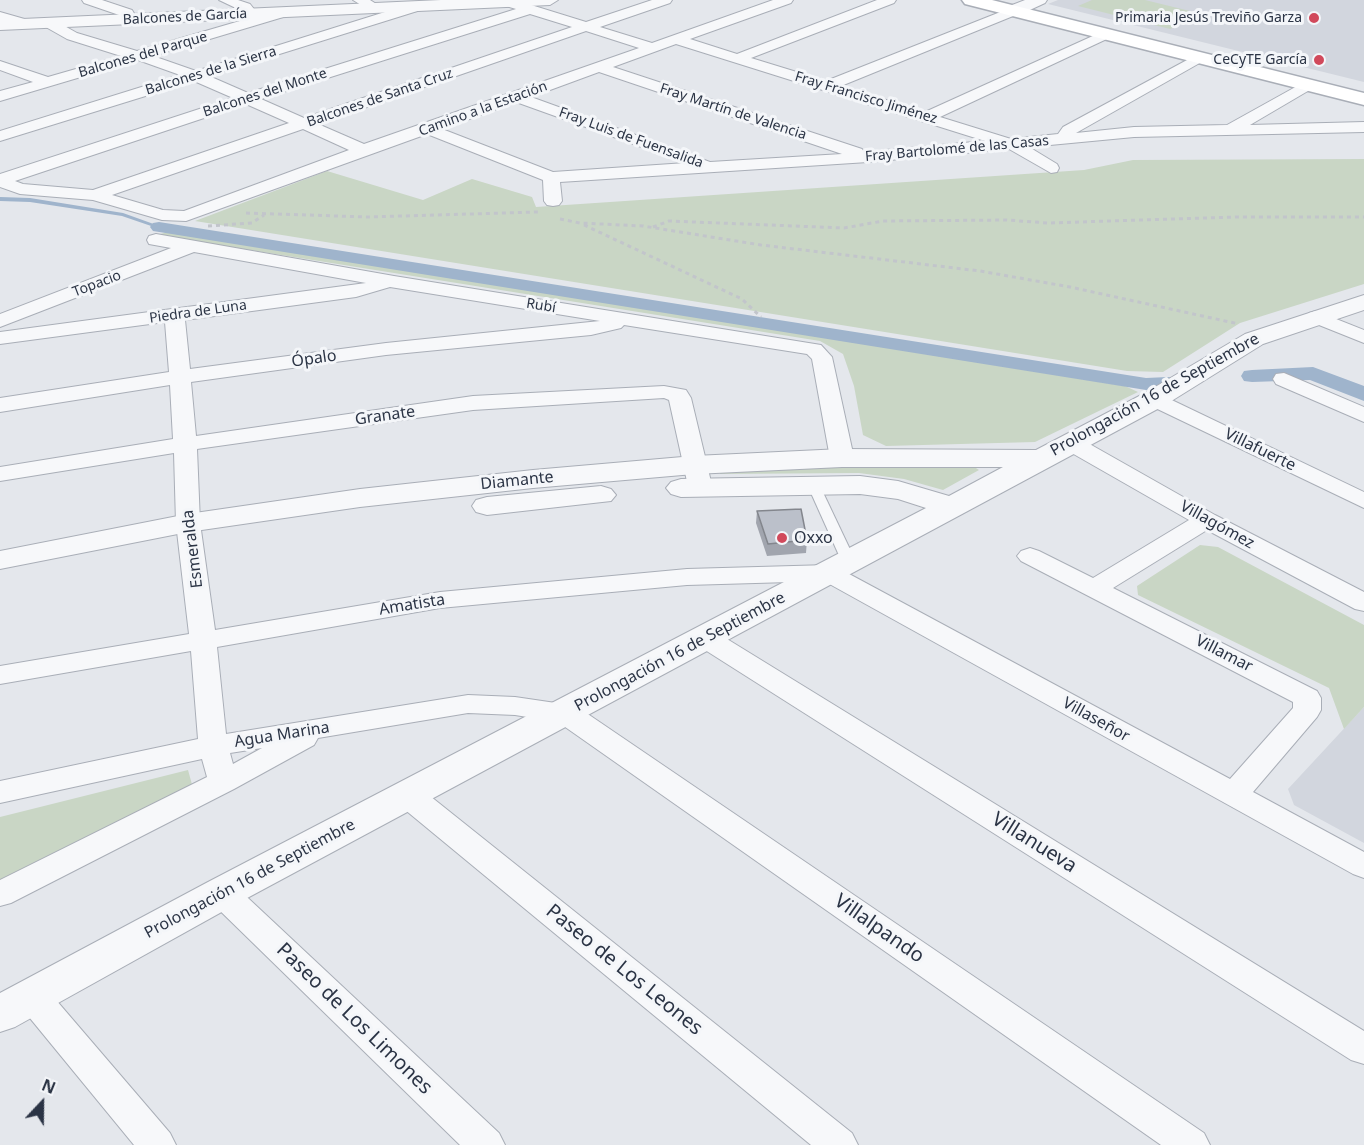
<!DOCTYPE html>
<html>
<head>
<meta charset="utf-8">
<style>
  body { margin:0 }
  #map { position:relative; width:1364px; height:1145px; overflow:hidden; background:#e4e7ec; font-family:"Noto Sans",sans-serif }
  canvas { display:block }
  .north { position:absolute; left:12px; top:1073px; width:60px; height:60px; -webkit-text-stroke:4px #f4f6f9; paint-order:stroke; rotate:22deg; font-size:16px; font-weight:700; line-height:24px; text-align:center; color:#2b3445 }
  .north::after { content:''; display:block; margin:auto; width:21px; height:27px; background:#2b3445; clip-path:polygon(50% 0,100% 100%,50% 72%,0 100%) }
</style>
</head>
<body>
<div id="map">
<canvas width="1364" height="1145"></canvas>
<div class="north">N</div>
</div>
<script>
const c = document.querySelector('canvas').getContext('2d');
c.lineJoin = 'round';
function fill(path, color) { c.fillStyle = color; c.fill(path, 'evenodd'); }
const poly = rows => new Path2D(rows.map(r => 'M' + r).join(''));
function trace(path, color, width, dash) { c.strokeStyle = color; c.lineWidth = width; c.lineCap = dash ? 'butt' : 'round'; c.setLineDash(dash || []); c.stroke(path); }
function drawText(font, color, halo, rows, align = 'center') {
  c.font = font + ' "Noto Sans",sans-serif'; c.lineWidth = 6; c.setLineDash([]); c.textBaseline = 'middle'; c.strokeStyle = halo; c.fillStyle = color; for (const [text, x, y, turn = 0] of rows) {
    c.save(); c.translate(x, y); c.rotate((+turn || 0) * Math.PI / 180); c.textAlign = isNaN(turn) ? turn : align; if (halo) c.strokeText(text, 0, 0); c.fillText(text, 0, 0); c.restore();
  }
}
fill(poly([
  [1058,0,1364,0,1364,82,1048,4],
  [1364,707,1364,843,1294,805,1288,789]
]), '#d2d6de');
fill(poly([
  [1092,0,1145,0,1202,14,1170,29,1078,6],
  [1364,159,1364,284,1240,323,1163,372,1127,371,195,221,327,171,423,200,472,179,532,197,536,207,1084,170,1133,160],
  [168,232,1125,386,1138,392,1035,442,886,446,863,435,854,386,843,354,820,341,156,235],
  [968,463,979,470,943,490,904,479,859,473,720,474,720,470],
  [1200,545,1218,547,1364,625,1364,707,1344,729,1329,688,1138,595,1137,586],
  [188,770,193,788,0,883,0,817]
]), '#c9d6c5');
fill(poly([
  [0,197,30,198,123,213,162,227,157,228,122,216,30,202,0,201,0,197]
]), '#9fb4cc');
fill(poly([
  [159,222,1146,378,1168,377,1176,378,1179,383,1176,388,1168,389,1146,390,153,231,150,227,153,223,159,222],
  [1313,367,1364,386,1364,401,1310,380,1252,382,1244,381,1241,376,1244,371,1252,370,1313,367]
]), '#9fb4cc');
const service = poly([
  [813,480,819,484,856,562,854,565,849,566,842,562,807,484,813,480]
]);
const minor = poly([
  [82,0,102,0,132,10,138,20,136,23,126,23,122,16,84,3,82,0],
  [219,0,238,0,250,4,258,14,256,16,285,8,292,12,290,15,153,56,196,71,417,2,427,2,429,5,427,8,209,76,248,93,516,9,496,3,494,0,515,0,586,22,652,0,672,0,670,3,600,27,652,43,773,0,793,0,791,3,690,39,737,54,877,0,896,0,894,3,751,58,826,81,1013,7,1020,11,1018,14,841,86,925,112,1106,30,1113,34,1111,37,940,117,1011,139,1058,134,1063,127,1200,53,1207,57,1205,60,1076,133,1134,127,1227,125,1308,80,1316,85,1313,88,1250,125,1364,122,1364,132,1134,137,1029,147,1057,164,1059,168,1057,172,1051,173,1009,149,868,162,560,182,562,201,559,205,553,206,547,205,544,201,543,180,427,134,186,221,162,220,93,200,20,194,0,187,0,174,233,98,194,81,0,141,0,131,180,75,138,60,0,101,0,91,33,82,0,70,0,61,48,77,121,56,67,39,44,26,42,23,44,20,54,20,77,33,137,51,250,18,240,10,219,0],
  [530,14,572,27,304,118,261,99,530,14],
  [586,31,639,48,364,144,318,124,586,31],
  [676,44,985,141,864,152,862,149,613,67,676,44],
  [599,72,842,154,710,162,531,97,599,72],
  [516,102,686,163,553,172,442,129,516,102],
  [246,104,289,123,93,190,23,184,15,181,246,104],
  [303,129,349,150,184,211,163,210,112,195,303,129],
  [353,0,370,0,381,7,379,10,369,10,353,0],
  [0,12,28,20,30,23,23,27,0,20,0,12],
  [156,234,394,276,821,345,832,357,854,458,850,463,842,465,834,463,830,458,812,359,807,354,624,325,621,328,591,335,386,355,191,382,196,436,473,396,664,386,686,390,691,398,712,486,708,491,700,493,692,491,688,486,669,400,664,398,473,410,197,449,200,523,215,630,440,592,687,569,829,565,838,568,1230,779,1293,708,1293,702,1021,561,1017,556,1021,551,1030,548,1039,551,1093,578,1189,520,1063,448,1060,443,1063,438,1071,436,1079,438,1215,515,1364,592,1364,611,1355,609,1207,530,1113,588,1317,691,1321,698,1321,710,1317,717,1253,792,1364,852,1364,878,1353,874,824,581,687,585,440,608,217,647,226,734,468,695,515,697,576,706,1204,1133,1210,1145,1161,1145,558,722,515,715,468,713,318,738,314,745,234,789,11,903,0,906,0,880,207,777,202,759,0,803,0,781,198,739,191,651,0,684,0,666,189,634,176,523,174,453,0,481,0,467,173,439,170,385,0,412,0,398,169,372,165,322,0,344,0,332,366,283,194,252,0,327,0,314,171,248,149,244,147,240,149,236,156,234],
  [390,287,600,321,386,343,190,369,185,320,356,297,390,287],
  [262,748,233,764,230,753,262,748],
  [1316,311,1364,330,1364,343,1309,321,1306,317,1309,313,1316,311],
  [1284,373,1364,407,1364,422,1276,384,1273,379,1276,374,1284,373],
  [1155,392,1364,492,1364,508,1147,404,1144,399,1147,394,1155,392],
  [704,628,714,631,1364,1031,1364,1064,1351,1060,694,643,691,637,694,631,704,628],
  [409,785,420,788,852,1133,858,1145,811,1145,398,804,394,796,398,788,409,785],
  [222,881,233,884,499,1133,505,1145,460,1145,211,902,206,893,211,884,222,881],
  [32,982,44,986,170,1133,176,1145,134,1145,20,1006,15,996,20,986,32,982]
]);
const tertiary = poly([
  [441,0,558,0,550,5,0,30,0,20,441,0],
  [1025,0,1047,0,1045,3,1019,15,1007,15,1005,11,1007,7,1025,0],
  [1364,295,1364,310,1263,344,1165,405,236,904,15,1027,0,1032,0,993,208,882,926,508,898,499,860,494,681,497,671,494,666,488,671,482,681,479,860,476,898,481,949,496,1003,467,842,467,694,474,533,488,360,507,188,532,0,569,0,551,188,514,360,489,533,470,694,456,842,449,1036,450,1145,393,1245,334,1364,295],
  [601,486,611,489,616,495,611,501,487,515,476,512,472,506,476,500,487,497,601,486]
]);
const secondary = poly([
  [962,0,992,0,1364,93,1364,105,965,4,962,0]
]);
trace(service, '#a9aeb7', 2);
trace(minor, '#a9aeb7', 2);
trace(tertiary, '#a9aeb7', 2);
trace(secondary, '#a9aeb7', 3);
trace(poly([
  [246,213,368,217,538,212],
  [560,219,580,223,643,226,761,245,980,271,1070,287,1239,324],
  [584,225,742,299,761,317],
  [208,226,252,223,264,215],
  [653,227,669,221,844,228,883,221,1007,220,1048,223,1235,217,1364,217]
]), '#c2c5cb', 3, [4, 4]);
fill(service, '#f7f8fa');
fill(minor, '#f7f8fa');
fill(tertiary, '#f7f8fa');
fill(secondary, '#fff');
fill(poly([
  [757,511,807,540,806,553,767,556,756,523]
]), '#a1a5ae');
const building = poly([
  [801,509,807,540,768,544,757,511,801,509]
]);
fill(building, '#bbc0ca');
trace(building, '#83868d', 1.5);
for (const [x, y, r, color] of [
  [1314,18,6,"#d1495b"],
  [1319,60,6,"#d1495b"],
  [782,538,6,"#d1495b"]
]) { const dot = new Path2D(); dot.arc(x, y, r, 0, 2 * Math.PI); c.fillStyle = color; c.fill(dot); trace(dot, '#f4f6f9', 2); }
drawText('14px', '#2b3445', '#f4f6f9', [
  ["Balcones de García",185,17,-3],
  ["Balcones del Parque",143,55,-16],
  ["Balcones de la Sierra",211,71,-17],
  ["Balcones del Monte",265,93,-18],
  ["Balcones de Santa Cruz",380,98,-19],
  ["Fray Francisco Jiménez",866,98,17],
  ["Camino a la Estación",483,109,-20],
  ["Fray Martín de Valencia",733,112,18],
  ["Fray Luis de Fuensalida",631,138,20],
  ["Fray Bartolomé de las Casas",957,149,-5],
  ["Topacio",97,284,-21],
  ["Rubí",541,306,9],
  ["Piedra de Luna",198,312,-8]
]);
drawText('14px', '#2b3445', '#f4f6f9', [
  ["Primaria Jesús Treviño Garza",1302,18],
  ["CeCyTE García",1307,60]
], 'right');
drawText('16px', '#2b3445', '#f4f6f9', [
  ["Ópalo",314,359,-8],
  ["Prolongación 16 de Septiembre",1155,395,-29],
  ["Granate",385,416,-8],
  ["Villafuerte",1260,450,26],
  ["Diamante",517,481,-6],
  ["Villagómez",1217,525,29],
  ["Esmeralda",193,549,-97],
  ["Amatista",412,605,-9],
  ["Prolongación 16 de Septiembre",680,652,-28],
  ["Villamar",1224,654,27],
  ["Villaseñor",1096,720,29],
  ["Agua Marina",282,735,-9],
  ["Prolongación 16 de Septiembre",250,879,-28]
]);
drawText('16px', '#2b3445', '#f4f6f9', [
  ["Oxxo",794,538]
], 'left');
drawText('20px', '#2b3445', '#f4f6f9', [
  ["Villanueva",1034,843,32],
  ["Villalpando",879,929,35],
  ["Paseo de Los Leones",624,970,39],
  ["Paseo de Los Limones",354,1019,44]
]);
</script>
</body>
</html>
